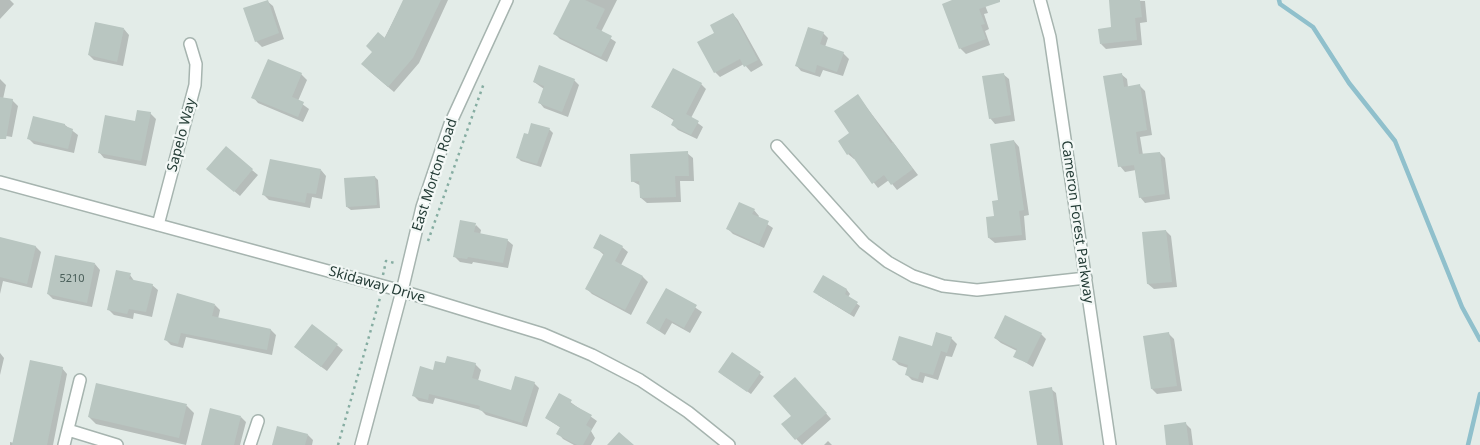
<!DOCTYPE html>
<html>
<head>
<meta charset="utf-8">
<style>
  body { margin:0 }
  canvas { display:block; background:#e3ece8 }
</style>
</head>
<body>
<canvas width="1480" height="445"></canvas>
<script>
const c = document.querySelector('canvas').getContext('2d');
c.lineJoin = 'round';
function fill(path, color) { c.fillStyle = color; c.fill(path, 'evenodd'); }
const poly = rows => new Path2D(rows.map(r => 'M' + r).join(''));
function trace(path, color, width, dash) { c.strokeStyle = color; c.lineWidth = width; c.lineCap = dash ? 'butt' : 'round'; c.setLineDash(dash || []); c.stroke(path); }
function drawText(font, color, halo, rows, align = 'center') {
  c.font = font + ' "Noto Sans",sans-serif'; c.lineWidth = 4.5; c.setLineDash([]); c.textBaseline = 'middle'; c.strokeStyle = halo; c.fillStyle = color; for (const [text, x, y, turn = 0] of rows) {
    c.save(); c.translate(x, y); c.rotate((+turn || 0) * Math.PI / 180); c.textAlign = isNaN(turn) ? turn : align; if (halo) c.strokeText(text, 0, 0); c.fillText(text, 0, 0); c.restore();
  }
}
fill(poly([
  [0,0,10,0,14,4,0,19],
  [404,0,448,0,419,63,394,92,368,70],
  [571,0,617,0,601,32,616,42,607,62,560,39,555,34],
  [955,0,983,0,988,13,984,14,989,29,985,31,990,45,966,54,960,48],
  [1110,0,1145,1,1147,22,1140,23,1142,45,1106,49,1101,44,1113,28],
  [267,1,273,6,284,39,262,47,256,41],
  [733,14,738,20,763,65,751,72,744,64,720,77,715,72,716,33],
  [124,29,129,35,123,66,94,60,89,55],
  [823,33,828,38,825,47,843,53,849,59,843,76,823,70,820,77,801,71,796,65],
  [301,74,307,80,298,101,309,109,303,122,258,103,253,97],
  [1003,74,1009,79,1015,121,995,124,990,118],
  [1121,74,1127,79,1128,87,1139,85,1145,91,1152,135,1140,137,1143,155,1160,153,1165,158,1170,199,1145,203,1140,197,1136,170,1125,172,1120,166],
  [0,79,6,85,3,99,12,100,18,106,12,137,0,135],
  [574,80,579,85,568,117,544,108,539,102,544,89,534,82],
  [701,84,706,89,691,118,703,127,697,139,678,130,673,125,675,121,652,107],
  [858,96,918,175,897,190,889,180,878,188,855,158,854,159,848,154],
  [150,113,156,119,146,166,104,158,99,152],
  [65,125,78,135,74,153,34,144,28,138],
  [549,129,553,133,541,167,521,161,518,158],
  [1014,141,1019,147,1029,215,1024,216,1026,240,995,243,989,238],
  [687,153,693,158,694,181,680,181,681,202,647,203,641,198,641,186,632,181],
  [252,170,258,175,240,196,214,174],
  [321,170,326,176,322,199,312,197,310,208,269,200,264,195],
  [375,177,378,180,380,208,351,210,347,207],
  [754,210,759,216,758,218,773,228,764,248,733,234,728,229],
  [476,225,481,230,480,235,507,240,513,245,508,268,473,262,472,264,460,262,454,256],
  [1166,231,1171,236,1177,287,1154,289,1148,284],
  [0,238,36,247,41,252,32,288,3,281,0,294],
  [595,247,622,247,628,252,621,265,643,277,648,282,631,315,592,294,587,289,604,255],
  [95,264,100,270,92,307,53,299,48,294],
  [130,275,135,282,152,285,158,290,152,317,134,313,133,319,114,315,108,309],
  [824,277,847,290,850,294,848,297,860,306,854,317,818,295],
  [667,289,702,312,690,333,672,323,665,335,647,323],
  [215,305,220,310,218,319,271,330,276,335,272,355,186,337,183,348,171,345,165,339],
  [312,325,343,350,327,371,301,352],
  [1041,334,1046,339,1033,367,1015,356,1017,351,1001,343,995,338],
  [1169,334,1174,339,1182,391,1157,394,1152,389],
  [951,338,957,344,952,357,946,356,938,380,925,376,923,383,912,380,906,374,908,368,899,365,894,360,933,348],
  [0,353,4,358,0,375],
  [732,354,764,377,751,394,723,375],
  [475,364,481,370,478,381,512,392,534,383,539,388,527,427,486,415,481,410,435,398,433,404,419,401,414,396,434,371,446,365],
  [62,368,67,374,53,445,10,445,10,442,14,443],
  [800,384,831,419,802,445,783,425,793,416],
  [1051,389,1056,393,1063,445,1038,445],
  [559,394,597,421,591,431,595,438,591,445,574,445,563,439,558,433,561,428,546,418],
  [187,406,194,413,186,445,96,424,89,417],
  [241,417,246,422,240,445,202,445],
  [1186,424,1191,429,1193,445,1167,445],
  [308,435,313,440,312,445,273,445],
  [828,441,832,445,824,445]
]), '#0003');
trace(poly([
  [1279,0,1280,4,1313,27,1349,83,1395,141,1462,307,1480,340],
  [1468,445,1480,394]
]), '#90c0cc', 4.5);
fill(poly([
  [268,0,279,33,255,42,243,8],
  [403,0,441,0,413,58,388,87,361,64,372,52,366,46,378,32,385,38],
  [570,0,585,0,605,9,596,28,612,36,601,57,553,34],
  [952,0,1000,0,1000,2,979,9,985,24,981,25,986,39,959,49,942,4],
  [1109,0,1140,0,1142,17,1135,18,1137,40,1100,44,1098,29,1111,27],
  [733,13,758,60,744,67,740,59,714,73,697,42,714,33,710,25],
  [95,22,124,28,117,62,88,55],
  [808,27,824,32,820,44,844,52,837,72,817,65,815,73,795,66],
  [268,59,302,73,292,97,304,102,298,117,251,98],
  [539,65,575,79,562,112,538,103,544,86,533,82],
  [673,68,702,83,686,114,699,121,691,135,671,125,674,119,651,107],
  [1004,73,1011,115,989,119,982,76],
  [1122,73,1124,87,1140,84,1147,130,1136,132,1139,154,1160,152,1165,194,1139,198,1134,165,1118,167,1103,76],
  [858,94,891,143,893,142,913,169,891,185,884,175,872,184,850,153,847,155,838,141,849,133,834,111],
  [0,97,13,99,6,139,0,139],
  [137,110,151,112,141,161,98,153,105,115,135,121],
  [33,116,65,124,65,126,73,129,68,149,27,139],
  [531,123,550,128,537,164,516,158,524,133,528,134],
  [1014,140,1024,210,1019,211,1022,235,988,238,986,217,994,216,992,201,998,200,990,144],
  [226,146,253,169,234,192,206,169],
  [688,151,689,176,675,176,676,197,640,198,639,181,631,182,630,154],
  [270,159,321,169,316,194,307,193,305,203,262,195],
  [375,176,377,205,346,207,344,178],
  [739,202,755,209,752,214,769,221,759,244,726,229],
  [460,220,476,223,474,232,508,239,503,263,468,257,467,259,453,257],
  [1166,230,1172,282,1147,284,1142,232],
  [600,234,623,246,615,261,643,276,625,310,585,289,604,253,593,248],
  [0,237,36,246,27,284,0,277],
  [55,255,95,263,87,303,47,294],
  [116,270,131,273,129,279,153,284,146,312,129,309,127,314,107,310],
  [823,275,847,289,845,294,858,302,850,314,813,292],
  [666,288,697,305,684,328,666,318,659,331,646,323],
  [177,293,215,304,212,316,271,329,267,350,181,333,178,344,164,340],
  [1005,315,1042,333,1027,363,1013,357,1017,349,994,338],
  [312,324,338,344,321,367,294,347],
  [936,332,952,337,947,353,941,351,933,375,920,372,918,379,905,375,908,365,892,360,899,336,932,346],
  [1169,332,1177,386,1151,389,1143,336],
  [732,352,761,372,747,392,718,372],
  [447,356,476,363,472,378,511,390,515,376,535,382,522,423,479,410,480,406,429,394,428,400,412,396,420,366,433,370,435,361,445,363],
  [30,360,63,367,47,445,12,445],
  [795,377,827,413,795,440,781,424,791,416,773,396],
  [96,383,187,404,179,438,88,417],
  [1052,387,1060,445,1037,445,1029,391],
  [559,393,572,400,570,403,592,415,586,425,592,429,583,445,577,445,556,434,560,427,545,418],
  [210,408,241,416,234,445,201,445],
  [1186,422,1189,445,1166,445,1164,425],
  [277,426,308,434,305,445,272,445],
  [619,432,634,445,607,445]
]), '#b9c6c1');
const minor = poly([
  [1040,0,1050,37,1110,445],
  [777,146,864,243,888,262,913,276,943,286,977,290,1086,278],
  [0,182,402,291,543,334,592,355,640,380,688,412,729,445],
  [158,225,195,85,196,64,190,44],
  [68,430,117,445],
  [64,445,80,380],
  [250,445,258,421],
  [361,445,402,291,422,207,450,124,507,0]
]);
trace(minor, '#a6b4af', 14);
trace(poly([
  [428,241,484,83],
  [383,275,386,261,395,263],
  [338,445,380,298]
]), '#86ada2', 2.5, [2.5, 4]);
trace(minor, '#fff', 11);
drawText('11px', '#495e59', null, [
  ["5210",72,279]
]);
drawText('14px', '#243c36', '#f3f8f6', [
  ["Sapelo Way",182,135,-75],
  ["East Morton Road",435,175,-72],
  ["Cameron Forest Parkway",1077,222,82],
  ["Skidaway Drive",377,285,16]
]);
</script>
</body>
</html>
